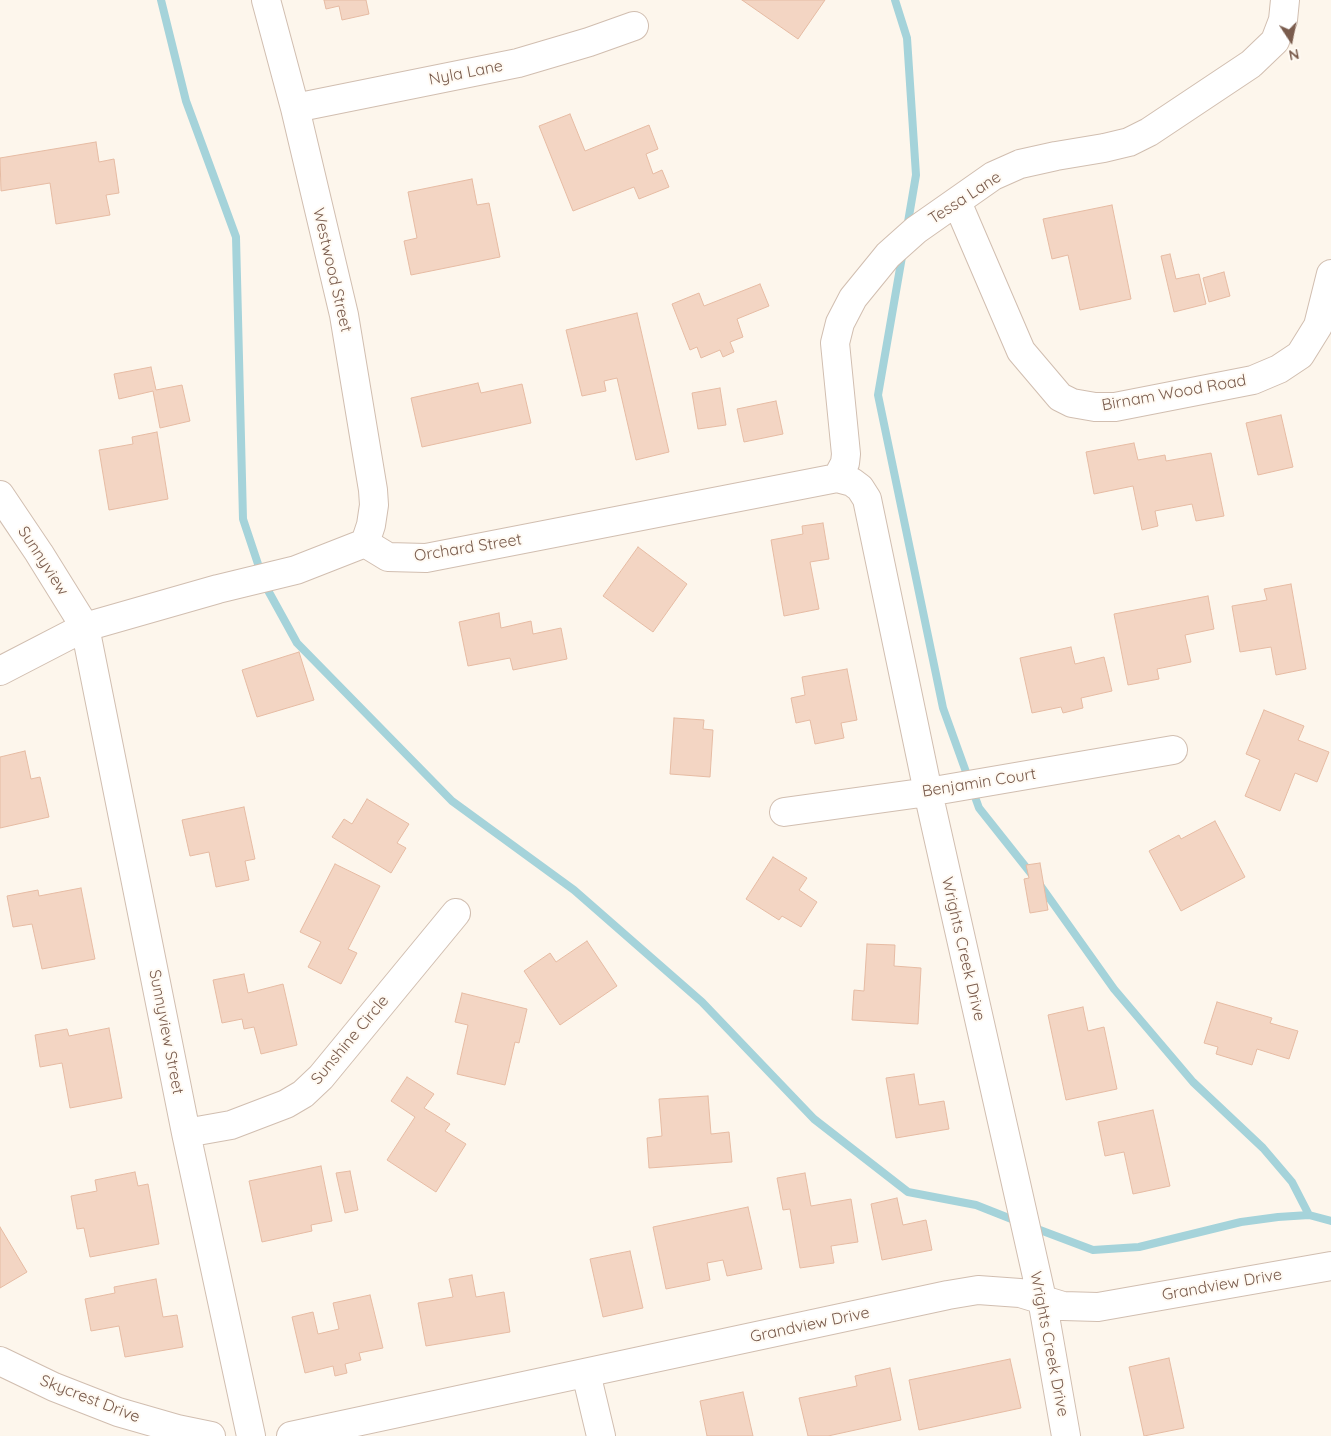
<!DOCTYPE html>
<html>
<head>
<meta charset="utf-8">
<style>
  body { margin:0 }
  #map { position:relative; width:1331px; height:1436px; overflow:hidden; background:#fdf6ec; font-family:Quicksand,sans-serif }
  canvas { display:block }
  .north { position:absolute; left:1266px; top:15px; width:50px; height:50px; -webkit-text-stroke:4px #fffaf3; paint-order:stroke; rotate:169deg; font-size:14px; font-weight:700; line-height:20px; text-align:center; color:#7a5c4d }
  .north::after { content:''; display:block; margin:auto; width:18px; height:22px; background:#7a5c4d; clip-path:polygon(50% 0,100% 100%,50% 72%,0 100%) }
</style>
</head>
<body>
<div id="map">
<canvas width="1331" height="1436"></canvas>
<div class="north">N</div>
</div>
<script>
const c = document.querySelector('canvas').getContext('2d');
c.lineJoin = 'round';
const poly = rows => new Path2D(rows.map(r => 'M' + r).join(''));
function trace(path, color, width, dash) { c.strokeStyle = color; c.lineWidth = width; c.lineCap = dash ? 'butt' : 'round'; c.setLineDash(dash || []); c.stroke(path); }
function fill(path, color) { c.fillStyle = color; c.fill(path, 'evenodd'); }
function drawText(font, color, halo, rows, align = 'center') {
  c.font = font + ' Quicksand,sans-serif'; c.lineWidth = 4; c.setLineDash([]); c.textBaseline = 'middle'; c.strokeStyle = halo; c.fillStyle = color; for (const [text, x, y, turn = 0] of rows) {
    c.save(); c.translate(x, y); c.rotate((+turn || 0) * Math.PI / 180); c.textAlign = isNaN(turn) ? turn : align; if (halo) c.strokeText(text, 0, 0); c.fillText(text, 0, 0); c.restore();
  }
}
trace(poly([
  [161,0,186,101,236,237,243,519,265,585,297,643,452,801,574,890,702,1002,814,1119,908,1192,976,1205,1019,1222],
  [895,0,907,38,916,175,907,228],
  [903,251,878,395,943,708,979,808,1033,876],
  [1040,885,1114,989,1193,1082,1263,1148,1292,1182,1309,1215],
  [1032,1227,1093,1250,1139,1247,1241,1222,1278,1217,1309,1215,1331,1221]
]), '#a5d3da', 8);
const building = poly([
  [324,0,366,0,369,14,342,20,339,6,326,9,324,0],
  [742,0,825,0,798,39,742,0],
  [570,114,585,151,649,125,658,149,646,154,653,174,662,170,669,187,639,199,634,187,573,211,539,126,570,114],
  [96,142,99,162,114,159,119,193,106,195,110,215,56,224,50,183,1,191,0,158,96,142],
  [472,179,477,205,489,203,500,257,411,275,404,241,417,238,408,192,472,179],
  [1112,205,1131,299,1080,310,1068,255,1052,259,1043,219,1112,205],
  [1170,254,1176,279,1199,274,1206,304,1174,312,1161,256,1170,254],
  [1224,272,1230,296,1209,302,1203,278,1224,272],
  [760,284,769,306,737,319,743,337,730,342,734,352,723,357,720,350,701,358,697,347,690,350,672,304,699,293,704,306,760,284],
  [637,313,669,452,636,460,617,378,604,381,606,391,582,396,566,330,637,313],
  [151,367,156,390,182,385,190,421,160,428,153,391,119,399,114,374,151,367],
  [478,383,481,393,522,384,531,423,422,447,411,398,478,383],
  [720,388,726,425,698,429,692,393,720,388],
  [776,401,783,434,744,442,737,409,776,401],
  [1281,415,1293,467,1258,475,1246,423,1281,415],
  [157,432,168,499,109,510,99,450,133,444,132,437,157,432],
  [1134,443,1138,460,1165,455,1166,461,1211,453,1224,516,1196,521,1192,504,1155,511,1158,526,1142,530,1133,486,1094,494,1086,452,1134,443],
  [823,523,829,559,810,562,819,609,784,616,771,540,803,534,802,526,823,523],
  [638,547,687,584,653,632,603,596,638,547],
  [1291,584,1306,669,1276,675,1271,647,1240,652,1232,606,1267,600,1264,589,1291,584],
  [1208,596,1214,629,1185,635,1191,662,1157,669,1159,679,1128,685,1114,614,1208,596],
  [499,613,501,628,531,621,533,634,561,628,567,659,513,670,510,658,468,666,459,622,499,613],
  [1071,647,1075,664,1104,657,1112,691,1081,698,1083,708,1063,713,1061,707,1032,713,1020,658,1071,647],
  [299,652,314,700,257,717,242,670,299,652],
  [847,669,857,720,841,723,844,738,815,744,810,720,796,723,791,698,805,695,802,677,847,669],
  [1264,710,1304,726,1298,740,1329,752,1317,782,1295,773,1280,811,1245,796,1260,760,1246,754,1264,710],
  [674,718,704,720,703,729,713,730,710,777,670,774,674,718],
  [25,751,31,779,40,777,49,817,0,828,0,757,25,751],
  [367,799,409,824,397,843,406,848,391,873,332,837,344,819,352,824,367,799],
  [244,807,255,859,245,861,249,880,216,887,209,852,190,856,182,820,244,807],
  [1215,821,1245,877,1181,911,1149,851,1179,835,1181,839,1215,821],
  [773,857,807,878,799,890,817,902,801,927,782,916,779,920,746,899,773,857],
  [1040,863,1048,910,1030,913,1024,879,1029,878,1026,865,1040,863],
  [335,864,380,886,348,949,357,953,341,984,308,967,321,942,300,932,335,864],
  [81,888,95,959,42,969,32,924,13,927,7,896,38,890,39,896,81,888],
  [587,941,617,986,560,1025,524,971,550,953,556,962,587,941],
  [867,944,895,945,894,966,921,968,918,1024,852,1020,854,990,864,991,867,944],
  [244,974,248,993,283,984,297,1045,261,1054,254,1027,244,1029,242,1019,222,1023,213,980,244,974],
  [462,993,527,1009,519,1043,515,1042,505,1085,457,1074,468,1025,455,1022,462,993],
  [1217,1002,1272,1018,1270,1023,1298,1031,1289,1059,1257,1049,1252,1065,1216,1054,1218,1047,1204,1043,1217,1002],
  [1083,1007,1088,1031,1104,1027,1117,1089,1066,1100,1048,1015,1083,1007],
  [109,1028,122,1098,70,1108,62,1063,40,1067,35,1035,67,1029,69,1036,109,1028],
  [914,1074,919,1105,944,1101,949,1129,896,1138,886,1078,914,1074],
  [407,1077,434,1094,424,1108,450,1124,445,1131,466,1144,436,1192,387,1160,415,1117,391,1101,407,1077],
  [708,1096,711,1134,729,1132,732,1162,649,1168,647,1138,662,1136,659,1099,708,1096],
  [1153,1110,1170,1186,1133,1194,1124,1152,1105,1156,1098,1122,1153,1110],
  [321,1166,332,1221,311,1225,312,1231,262,1242,249,1181,321,1166],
  [350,1171,358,1210,345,1213,336,1173,350,1171],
  [135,1172,138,1186,148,1184,159,1244,90,1257,84,1228,77,1229,71,1196,97,1191,95,1180,135,1172],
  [805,1173,811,1206,851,1199,858,1242,831,1246,834,1263,800,1268,790,1209,783,1210,777,1178,805,1173],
  [897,1198,903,1225,926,1220,932,1250,882,1260,871,1204,897,1198],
  [748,1207,762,1269,727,1276,723,1260,707,1263,710,1280,666,1289,653,1227,748,1207],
  [0,1227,27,1272,0,1288,0,1227],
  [630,1251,643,1308,603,1317,590,1259,630,1251],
  [472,1275,476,1297,504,1292,510,1332,426,1346,418,1303,453,1297,449,1279,472,1275],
  [156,1279,163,1317,177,1315,183,1347,125,1357,119,1326,91,1331,85,1299,115,1293,114,1287,156,1279],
  [370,1295,383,1348,359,1353,361,1360,345,1364,347,1373,335,1376,333,1366,305,1373,292,1317,313,1312,318,1334,339,1329,333,1303,370,1295],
  [1169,1358,1184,1428,1144,1436,1129,1367,1169,1358],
  [1010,1359,1021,1408,919,1430,909,1380,1010,1359],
  [890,1368,901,1420,828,1436,808,1436,799,1398,857,1386,855,1376,890,1368],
  [743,1392,753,1436,707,1436,700,1401,743,1392]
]);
fill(building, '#f3d5c3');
trace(building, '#e6bba3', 1);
const minor = poly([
  [266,0,295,108,344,315,373,490,374,505,371,525,365,543],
  [295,108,518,63,589,42,634,26],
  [957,202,1021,351,1060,397,1072,403,1095,407,1115,407,1253,380,1279,369,1300,355,1318,326,1331,274],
  [837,478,845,463,846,454,835,343,840,323,853,298,888,255,916,230,993,176,1020,164,1056,156,1104,148,1129,142,1149,132,1251,64,1275,41,1283,20,1285,0],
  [0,495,39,553,85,627,186,1133,251,1436],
  [0,671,85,627,218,589,296,570,365,543,388,557,426,558,837,478,852,482,860,488,867,499,928,792,1042,1299,1066,1436],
  [784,812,928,792,1173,750],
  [186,1133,231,1125,286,1104,303,1094,321,1077,456,913],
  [0,1361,54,1387,118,1412,177,1429,211,1436],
  [586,1373,601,1436],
  [291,1436,948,1295,978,1290,1020,1293,1063,1306,1098,1307,1331,1266]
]);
trace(minor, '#d1beb0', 30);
trace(minor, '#fff', 28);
drawText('16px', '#7a5c4d', '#fffaf3', [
  ["Nyla Lane",466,73,-11],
  ["Tessa Lane",965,198,-33],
  ["Westwood Street",332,270,77],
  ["Birnam Wood Road",1174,393,-10],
  ["Orchard Street",468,548,-9],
  ["Sunnyview",43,561,57],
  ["Benjamin Court",979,783,-9],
  ["Wrights Creek Drive",963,949,77],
  ["Sunnyview Street",166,1032,79],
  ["Sunshine Circle",350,1040,-50],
  ["Grandview Drive",1222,1285,-10],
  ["Grandview Drive",810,1325,-12],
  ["Wrights Creek Drive",1049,1344,79],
  ["Skycrest Drive",90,1399,21]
]);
</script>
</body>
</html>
